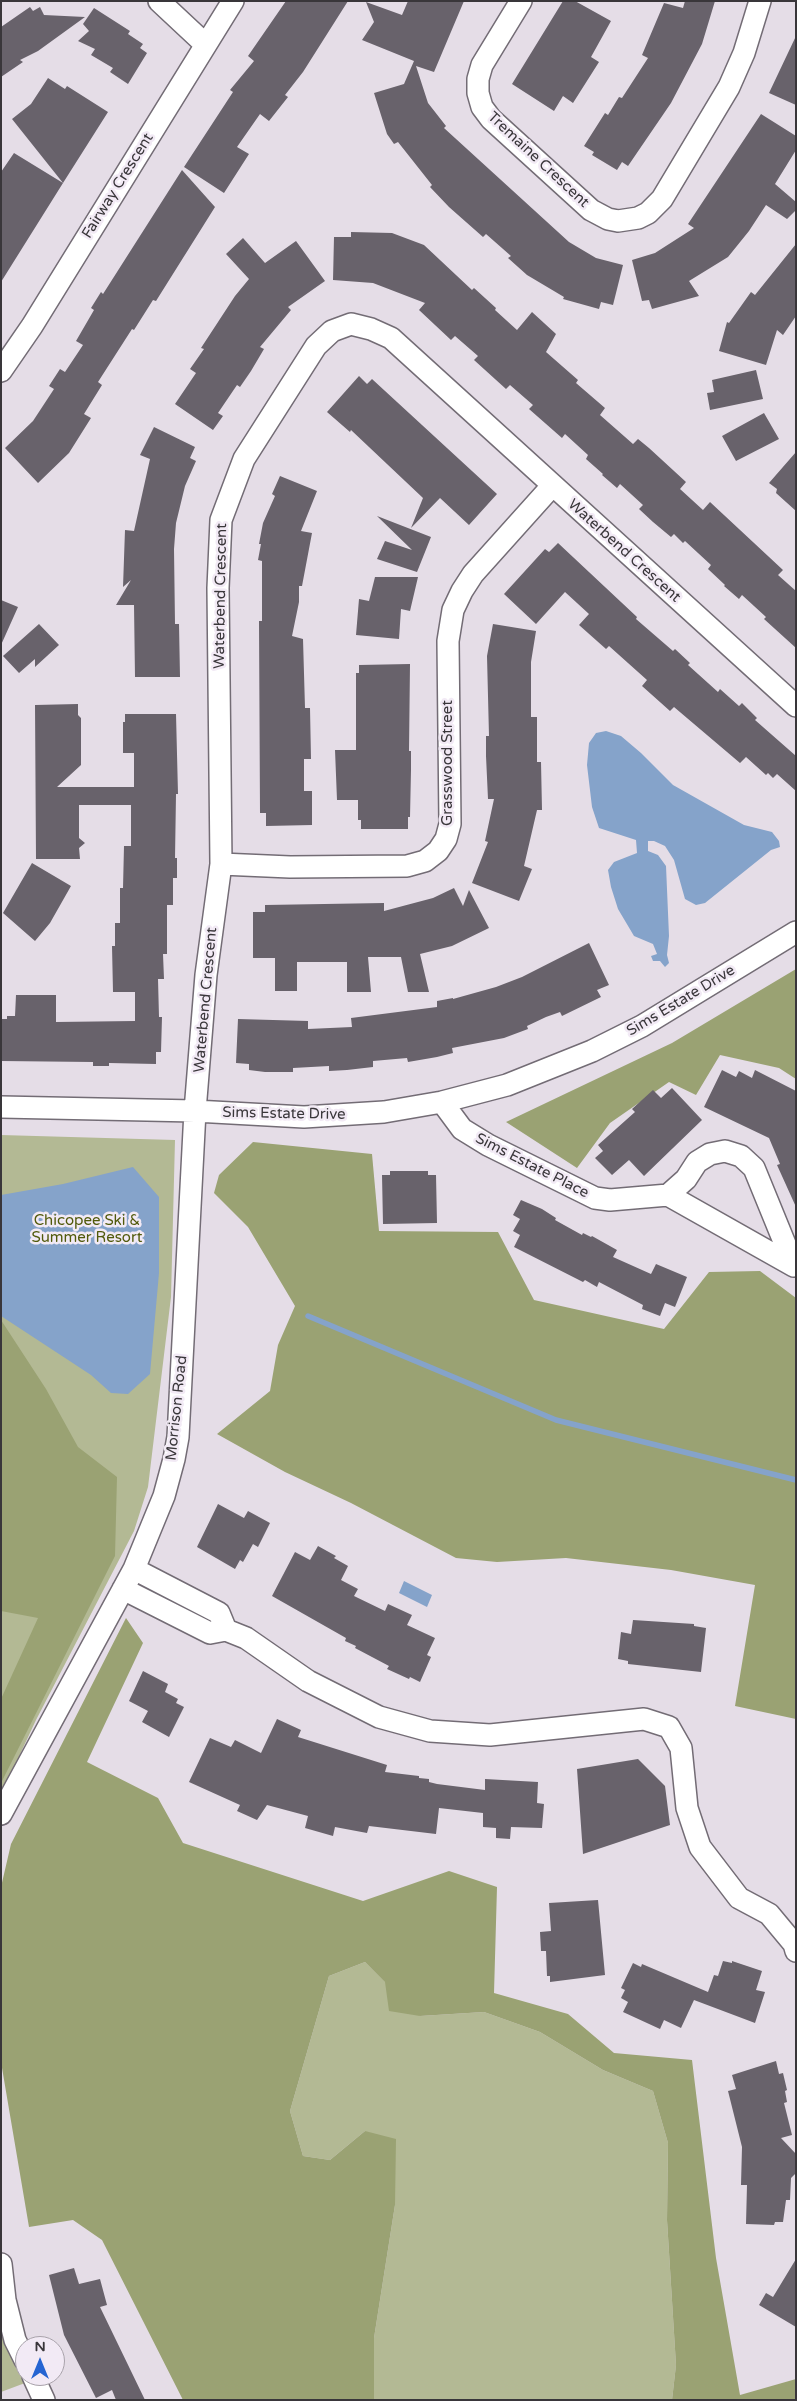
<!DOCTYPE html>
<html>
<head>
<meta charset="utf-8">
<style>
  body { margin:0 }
  #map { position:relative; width:797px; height:2401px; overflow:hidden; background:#e5dde7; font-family:"Varela Round",sans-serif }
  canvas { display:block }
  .frame { position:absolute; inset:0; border:2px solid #39363a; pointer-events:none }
  .north { position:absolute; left:15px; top:2336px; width:50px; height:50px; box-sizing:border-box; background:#f2eaf5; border:1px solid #a8a2aa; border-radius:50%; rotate:0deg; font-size:14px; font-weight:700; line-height:20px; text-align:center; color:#39363a }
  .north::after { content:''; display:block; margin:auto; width:18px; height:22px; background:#2565d2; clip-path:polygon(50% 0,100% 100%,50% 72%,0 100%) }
</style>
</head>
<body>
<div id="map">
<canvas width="797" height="2401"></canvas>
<div class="frame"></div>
<div class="north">N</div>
</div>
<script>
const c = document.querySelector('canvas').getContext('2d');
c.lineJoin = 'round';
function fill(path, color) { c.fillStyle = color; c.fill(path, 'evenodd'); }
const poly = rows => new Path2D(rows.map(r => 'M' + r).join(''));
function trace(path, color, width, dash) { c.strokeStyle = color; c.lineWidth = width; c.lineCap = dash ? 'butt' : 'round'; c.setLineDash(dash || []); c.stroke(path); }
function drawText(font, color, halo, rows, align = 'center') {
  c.font = font + ' "Varela Round",sans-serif'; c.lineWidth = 5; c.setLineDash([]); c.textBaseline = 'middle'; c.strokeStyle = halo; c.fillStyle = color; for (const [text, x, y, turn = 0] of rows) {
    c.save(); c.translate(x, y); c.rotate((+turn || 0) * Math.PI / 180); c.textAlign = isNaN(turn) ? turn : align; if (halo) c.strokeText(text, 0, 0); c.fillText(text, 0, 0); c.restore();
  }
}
fill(poly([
  [1,1135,175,1140,171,1297,148,1487,134,1531,36,1720,1,1795],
  [365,1962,420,2016,484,2012,540,2032,603,2070,653,2091,668,2143,667,2220,676,2365,672,2400,374,2400,374,2338,395,2205,365,2131,330,2160,303,2156,290,2111,329,1976],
  [1,2334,25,2383,1,2392]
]), '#b3b994');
fill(poly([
  [796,969,796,1079,779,1068,720,1055,696,1095,669,1082,610,1123,577,1168,506,1122,672,1043],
  [253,1142,372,1154,379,1231,498,1232,534,1300,664,1329,709,1272,760,1271,796,1298,796,1719,735,1706,755,1585,671,1570,566,1558,497,1562,456,1558,351,1503,285,1472,217,1434,270,1391,278,1345,295,1306,248,1227,214,1193,219,1175],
  [1,1320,46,1389,78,1447,117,1477,115,1556,1,1783,1,1699,38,1618,1,1611],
  [126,1618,143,1643,87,1762,158,1798,183,1843,363,1901,449,1871,497,1887,494,1993,568,2014,614,2053,692,2060,716,2258,740,2395,796,2379,796,2400,672,2400,676,2365,667,2220,668,2143,653,2091,603,2070,540,2032,484,2012,420,2016,389,2011,385,1982,365,1962,329,1976,290,2111,303,2156,330,2160,365,2131,396,2139,395,2205,374,2338,374,2400,183,2400,102,2240,73,2220,29,2227,1,2062,1,1887,11,1844]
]), '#9aa273');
fill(poly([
  [606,731,621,736,641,753,673,785,744,825,772,832,779,841,780,847,771,850,705,903,696,905,685,899,674,860,665,846,654,841,648,841,648,851,658,855,666,866,669,936,667,955,669,963,665,967,660,961,653,961,651,956,657,954,653,944,634,936,618,909,611,887,608,870,614,862,637,853,636,840,599,828,592,807,587,765,589,743,596,733],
  [133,1167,159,1197,159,1273,150,1374,128,1394,111,1393,91,1375,1,1316,1,1195,63,1184],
  [404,1581,432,1595,427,1607,399,1593]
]), '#85a3ca');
trace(poly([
  [308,1316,556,1420,796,1480]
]), '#85a3ca', 5.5);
fill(poly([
  [286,1,348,1,303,72,285,95,288,97,269,121,260,114,237,147,249,154,224,193,184,167,233,92,230,90,254,61,248,56],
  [408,1,464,1,434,72,416,66,428,103,446,126,444,128,569,242,596,258,623,265,613,305,601,302,599,309,563,299,564,297,527,275,508,258,511,256,486,234,483,237,449,207,430,187,432,185,398,142,394,144,387,134,374,93,404,84,414,61,362,40,374,22,366,2,402,15],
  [563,1,575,1,611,21,591,57,599,62,573,103,563,96,554,111,512,84],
  [685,1,715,1,702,44,671,103,628,166,622,162,617,170,592,155,594,152,584,146,605,113,608,115,619,97,622,98,648,58,642,55,664,3,683,8],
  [30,7,33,11,40,7,44,15,85,17,38,51,20,60,23,62,1,77,1,27],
  [94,8,130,31,128,34,143,44,140,48,147,53,128,84,110,72,113,68,91,55,95,49,78,41,89,31,83,24],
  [796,36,796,105,769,93],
  [48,78,65,89,67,86,108,112,63,183,12,119,31,104],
  [761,114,796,136,796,150,775,184,796,202,796,210,787,219,766,205,749,231,728,257,689,281,699,296,652,309,649,300,642,301,632,260,655,253,694,228,688,224],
  [14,153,63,183,1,282,1,172],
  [182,170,215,207,156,301,153,300,134,330,132,329,98,382,102,385,84,414,91,418,69,453,38,483,5,448,33,421,54,389,49,386,60,369,65,372,83,345,76,341,94,310,91,308,101,292,103,294],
  [351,232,392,233,424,245,472,290,474,288,496,308,495,310,517,330,532,312,556,334,546,352,578,380,576,383,605,408,600,415,633,444,638,439,649,448,686,482,680,489,703,510,710,502,783,570,778,575,796,591,796,648,764,619,766,617,742,595,739,599,724,586,725,585,708,569,711,565,685,541,683,543,674,534,671,537,653,522,639,509,643,505,620,484,617,488,602,475,603,474,586,459,588,455,565,434,562,438,529,409,533,405,510,385,506,389,474,360,478,356,455,336,451,340,419,310,425,303,373,283,333,280,334,237,351,237],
  [243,238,265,263,296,241,325,281,288,307,291,310,260,347,264,349,251,371,240,387,237,385,218,413,223,416,213,430,175,404,196,373,190,369,204,349,201,348,235,296,249,279,226,254],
  [796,244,796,316,783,335,777,330,766,365,719,351,727,322,729,323,751,292,755,295],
  [756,370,763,399,710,410,707,393,714,392,712,380],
  [359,376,367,384,372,379,497,494,469,525,440,498,411,528,423,498,351,430,350,432,327,412],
  [764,413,779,439,736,461,722,436],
  [154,427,195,447,190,458,196,461,185,486,176,523,174,549,175,624,179,624,180,677,135,677,134,605,116,605,131,580,123,587,125,530,134,531,150,459,140,455],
  [796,452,796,511,776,493,777,489,769,483],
  [280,476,317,491,301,531,312,533,302,586,299,586,299,602,292,636,303,639,305,708,310,708,311,759,304,759,304,791,312,791,312,825,266,826,266,813,260,813,259,621,262,621,262,561,258,560,261,544,259,544,263,523,275,496,272,494],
  [377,516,431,537,417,572,377,559,385,541,412,550],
  [558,543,637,617,636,619,673,651,675,649,690,663,688,665,718,692,720,689,739,706,742,703,757,718,755,720,796,756,796,791,777,774,773,778,768,773,766,775,746,757,740,763,674,707,670,711,642,686,647,680,609,646,606,649,579,625,589,614,565,592,536,624,504,594,545,549,549,552],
  [375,577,418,577,410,611,401,609,399,639,356,635,359,599,369,601],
  [1,600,18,607,1,645],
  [39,624,59,645,35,667,35,659,19,673,3,656],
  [493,624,536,631,531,662,531,717,537,717,537,762,541,762,542,810,537,810,524,866,532,869,519,901,472,883,488,842,485,841,494,799,488,799,486,756,486,736,489,736,487,656],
  [410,664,409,751,411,751,411,770,410,817,408,817,408,829,361,829,361,820,358,820,358,800,337,800,335,750,356,750,356,673,359,673,359,665],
  [78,704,78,715,81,718,81,765,57,787,134,787,134,753,123,753,123,722,125,722,125,714,176,714,178,794,176,794,175,858,177,858,177,878,173,878,173,905,167,905,167,954,163,954,164,979,158,979,159,1017,162,1017,161,1052,156,1052,156,1064,109,1063,109,1066,93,1066,93,1062,1,1061,1,1019,7,1019,7,1016,15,1016,16,995,56,995,56,1022,135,1021,135,992,113,992,112,946,115,946,115,923,120,923,120,888,123,888,124,846,131,846,131,805,79,805,79,838,85,843,79,848,80,859,36,859,35,705],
  [32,863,71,886,50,923,35,941,3,913],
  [454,888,463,906,469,890,489,928,452,946,420,954,429,992,408,992,401,957,368,957,371,992,347,992,347,962,297,962,297,991,275,991,275,958,253,958,253,912,265,912,265,905,384,903,384,911,433,898],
  [589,943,609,985,597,990,601,997,562,1016,560,1012,546,1017,527,1026,528,1029,504,1038,452,1048,453,1053,437,1057,408,1062,407,1058,373,1061,373,1067,347,1070,329,1071,329,1066,293,1068,293,1072,265,1072,249,1070,249,1064,236,1063,238,1019,308,1021,308,1029,352,1027,351,1018,437,1007,437,1001,453,998,453,999,496,987,522,977],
  [722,1070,736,1077,739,1071,752,1078,755,1070,796,1091,796,1207,777,1165,780,1164,769,1138,704,1107],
  [672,1088,702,1120,644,1176,629,1160,612,1175,595,1158,603,1151,598,1145,635,1112,632,1109,653,1090,661,1098],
  [390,1171,428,1171,428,1175,436,1175,437,1223,383,1224,382,1175,390,1175],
  [521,1200,542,1209,556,1218,555,1220,582,1235,583,1233,591,1237,592,1236,617,1250,613,1257,651,1274,656,1264,687,1277,675,1307,665,1303,660,1316,642,1309,643,1305,599,1282,597,1287,585,1280,583,1282,514,1247,520,1235,513,1231,520,1219,513,1215],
  [218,1504,244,1518,248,1511,270,1523,258,1547,253,1544,243,1562,240,1560,235,1569,197,1547],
  [318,1546,336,1556,334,1558,348,1566,341,1580,358,1589,354,1596,385,1611,388,1604,412,1615,407,1625,435,1638,427,1655,431,1657,420,1682,410,1677,409,1679,387,1669,389,1666,355,1648,356,1646,345,1641,346,1638,272,1596,295,1552,310,1560],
  [633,1620,694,1624,694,1626,706,1628,701,1672,628,1664,628,1661,618,1659,621,1632,631,1634],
  [143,1671,168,1684,165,1692,178,1699,176,1703,184,1707,169,1737,142,1722,148,1711,129,1701],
  [277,1719,301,1730,298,1737,387,1765,385,1772,419,1776,419,1778,429,1779,429,1782,437,1784,485,1790,485,1779,538,1782,537,1803,544,1804,542,1828,511,1827,510,1839,496,1838,496,1828,483,1827,483,1813,439,1808,436,1834,369,1826,367,1833,335,1827,333,1836,305,1828,308,1816,267,1805,257,1820,237,1811,240,1805,189,1782,210,1738,231,1747,235,1740,261,1753],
  [638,1759,665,1786,670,1825,583,1854,577,1769],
  [598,1900,605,1975,550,1982,550,1976,547,1976,546,1951,541,1951,540,1932,551,1931,549,1903],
  [723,1961,732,1963,732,1961,762,1971,756,1990,765,1992,755,2023,694,2000,681,2028,664,2020,660,2029,623,2012,628,2002,621,1998,625,1990,621,1988,633,1963,641,1967,642,1964,708,1992,714,1975,718,1976],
  [776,2061,779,2074,783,2073,787,2090,785,2091,787,2102,784,2103,792,2135,781,2138,796,2154,796,2173,791,2178,790,2200,786,2200,783,2222,775,2222,774,2225,746,2224,747,2185,741,2185,742,2147,728,2091,736,2089,732,2075],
  [796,2259,796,2327,759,2305,766,2293,773,2297],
  [74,2268,79,2284,100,2279,107,2305,100,2307,145,2400,116,2400,112,2390,96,2398,64,2335,49,2275]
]), '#68626b');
const minor = poly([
  [159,1,205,44],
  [521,1,482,65,478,79,478,93,482,107,491,119,591,210,608,219,618,221,638,218,648,213,662,199,729,87,744,53,760,1],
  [1,371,32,326,233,1],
  [221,864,290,867,407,866,425,861,438,851,446,839,450,824,448,641,453,610,462,591,473,574,552,486],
  [442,1102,462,1129,488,1145,595,1198,610,1200,668,1195,794,1266],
  [1,1107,195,1111,304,1117,384,1112,442,1102,507,1085,592,1051,642,1026,796,932],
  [668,1195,686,1179,697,1162,710,1154,725,1151,741,1156,754,1168,794,1266],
  [134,1569,219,1613,226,1630],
  [123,1589,210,1633,226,1630,246,1638,308,1681,379,1717,430,1731,490,1735,644,1719,669,1727,681,1748,687,1808,700,1847,739,1898,769,1914,794,1944,796,1951],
  [1,1814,134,1569,164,1496,174,1459,178,1437,195,1111,206,975,221,864,218,588,221,520,244,459,316,346,332,331,351,324,371,329,391,338,796,706],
  [1,2264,5,2300,15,2340,25,2360],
  [33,2376,44,2400]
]);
trace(minor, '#736c75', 24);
trace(minor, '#fff', 21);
drawText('15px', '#39363a', '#f2eaf5', [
  ["Tremaine Crescent",538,160,43],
  ["Fairway Crescent",118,186,-58],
  ["Waterbend Crescent",624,551,42],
  ["Waterbend Crescent",221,596,-89],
  ["Grasswood Street",448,763,-90],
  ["Waterbend Crescent",206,1000,-85],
  ["Sims Estate Drive",681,1001,-31],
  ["Sims Estate Drive",284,1114,1],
  ["Sims Estate Place",532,1166,27],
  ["Morrison Road",177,1408,-84]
]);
drawText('15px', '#515a0b', '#f2eaf5', [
  ["Chicopee Ski &",87,1221],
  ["Summer Resort",87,1238]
]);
</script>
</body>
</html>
